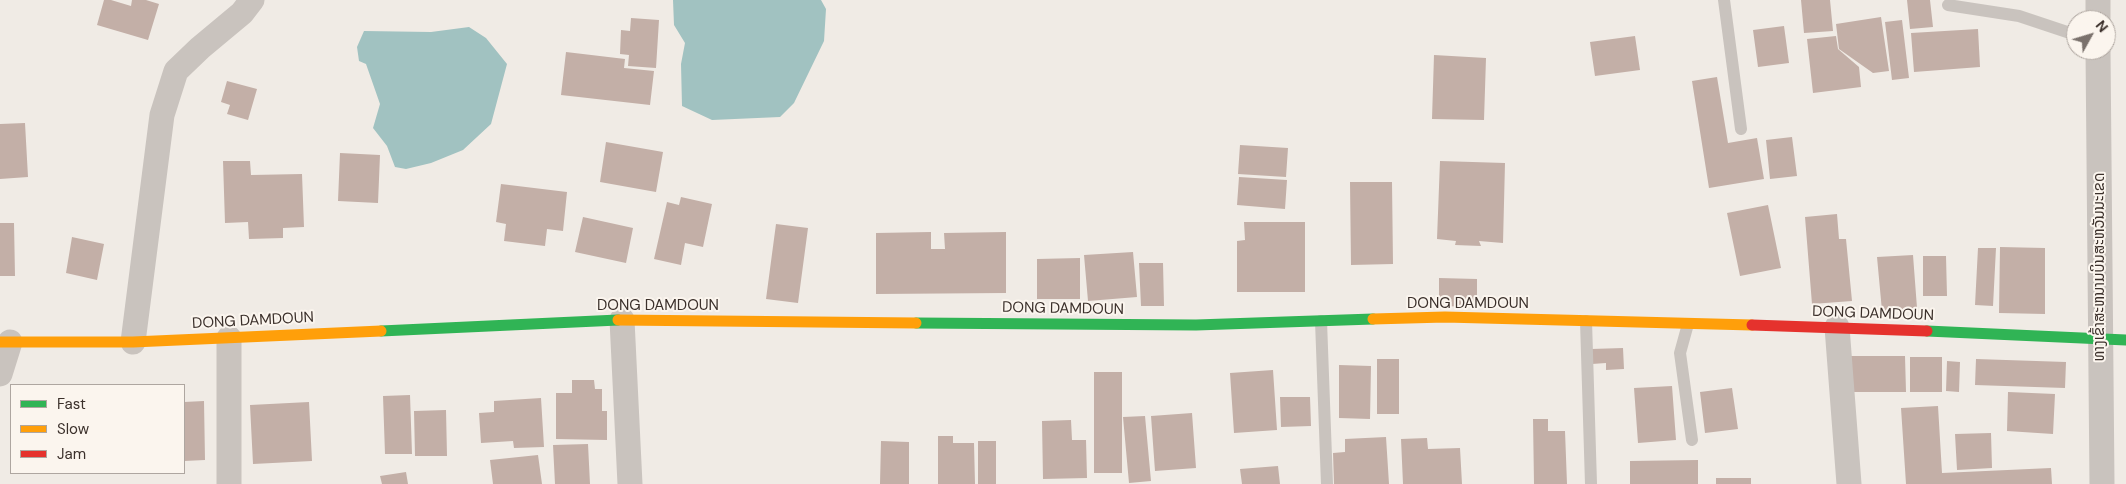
<!DOCTYPE html>
<html>
<head>
<meta charset="utf-8">
<style>
  body { margin:0 }
  #map { position:relative; width:2126px; height:484px; overflow:hidden; background:#f0ebe5; font-family:"DM Sans",sans-serif }
  canvas { display:block }
  .legend { position:absolute; left:10px; top:384px; width:175px; height:90px; box-sizing:border-box; background:#fbf5ee; border:1px solid #aea6a0; margin:0; padding:6px 9px; list-style:none; font-size:15px; color:#3b302b }
  .legend li { display:flex; align-items:center; gap:10px; height:25px }
  .legend b { width:25px; border:1px solid #aea6a0 }
  .north { position:absolute; left:2066px; top:10px; width:50px; height:50px; box-sizing:border-box; background:#fbf5ee; border:1px solid #aea6a0; border-radius:50%; rotate:51deg; font-size:14px; font-weight:700; line-height:20px; text-align:center; color:#3b302b }
  .north::after { content:''; display:block; margin:auto; width:18px; height:22px; background:#7a716c; clip-path:polygon(50% 0,100% 100%,50% 72%,0 100%) }
</style>
</head>
<body>
<div id="map">
<canvas width="2126" height="484"></canvas>
<ul class="legend">
<li><b style="height:6px;background:#30b455"></b>Fast</li>
<li><b style="height:6px;background:#ff9f0a"></b>Slow</li>
<li><b style="height:6px;background:#e5322d"></b>Jam</li>
</ul>
<div class="north">N</div>
</div>
<script>
const c = document.querySelector('canvas').getContext('2d');
c.lineJoin = 'round';
function fill(path, color) { c.fillStyle = color; c.fill(path, 'evenodd'); }
const poly = rows => new Path2D(rows.map(r => 'M' + r).join(''));
function trace(path, color, width, dash) { c.strokeStyle = color; c.lineWidth = width; c.lineCap = dash ? 'butt' : 'round'; c.setLineDash(dash || []); c.stroke(path); }
function drawText(font, color, halo, rows, align = 'center') {
  c.font = font + ' "DM Sans","Noto Sans Lao",sans-serif'; c.lineWidth = 4; c.setLineDash([]); c.textBaseline = 'middle'; c.strokeStyle = halo; c.fillStyle = color; for (const [text, x, y, turn = 0] of rows) {
    c.save(); c.translate(x, y); c.rotate((+turn || 0) * Math.PI / 180); c.textAlign = isNaN(turn) ? turn : align; if (halo) c.strokeText(text, 0, 0); c.fillText(text, 0, 0); c.restore();
  }
}
fill(poly([
  [673,0,821,0,826,9,824,41,794,103,780,117,712,120,682,106,681,64,685,43,674,25],
  [469,27,486,38,507,64,491,124,463,150,431,163,406,169,395,167,387,146,373,128,380,104,366,64,359,61,357,47,364,31,431,32]
]), '#a1c2c1');
fill(poly([
  [104,0,111,0,131,6,132,0,146,0,159,4,148,40,97,25],
  [1801,0,1830,0,1833,31,1804,33],
  [1907,0,1930,0,1933,27,1910,29],
  [1881,17,1889,71,1873,73,1839,49,1836,24],
  [631,18,659,20,656,68,628,66,629,55,620,54,621,30,630,31],
  [1902,20,1909,78,1892,80,1885,22],
  [1784,26,1789,63,1758,67,1753,30],
  [1978,29,1980,67,1914,72,1911,33],
  [1635,36,1640,70,1595,76,1590,42],
  [1836,36,1838,49,1859,67,1861,87,1813,93,1807,39],
  [566,52,625,59,624,68,654,71,650,105,561,95],
  [1434,55,1486,58,1484,120,1432,119],
  [1717,77,1728,143,1757,138,1764,179,1709,188,1692,81],
  [227,81,257,89,248,120,227,114,230,105,221,102],
  [25,123,28,177,0,179,0,124],
  [1792,137,1797,176,1770,179,1766,140],
  [606,142,663,152,656,192,600,182],
  [1240,145,1288,148,1286,177,1238,174],
  [340,153,380,155,378,203,338,201],
  [223,161,250,161,251,175,302,174,304,227,283,228,283,238,249,239,248,222,225,223],
  [1440,161,1505,163,1503,243,1479,241,1481,246,1455,245,1456,241,1437,239],
  [1239,177,1287,180,1285,209,1237,205],
  [1350,182,1392,182,1393,264,1351,265],
  [501,184,567,192,563,231,547,229,545,246,504,241,506,224,496,222],
  [681,197,712,204,703,247,685,243,681,265,654,259,667,202,679,205],
  [1768,205,1781,268,1740,276,1727,213],
  [1837,214,1839,239,1846,239,1852,301,1812,304,1805,217],
  [583,217,633,228,626,263,575,252],
  [1244,222,1305,222,1305,292,1237,292,1237,241,1245,240],
  [0,223,14,223,15,276,0,276],
  [776,224,808,228,798,303,766,299],
  [931,232,931,249,945,249,944,233,1006,232,1006,293,876,294,876,233],
  [72,237,104,244,97,280,66,273],
  [2000,247,2045,248,2045,314,1999,313],
  [1978,248,1996,248,1993,306,1975,305],
  [1133,252,1137,297,1088,301,1084,255],
  [1913,255,1917,308,1882,311,1877,257],
  [1923,256,1946,256,1947,296,1923,296],
  [1080,258,1080,299,1037,299,1037,259],
  [1139,263,1163,263,1164,306,1141,306],
  [1439,278,1477,279,1477,307,1439,306],
  [1623,348,1624,369,1606,370,1606,363,1592,364,1591,349],
  [1848,356,1905,356,1906,392,1848,392],
  [1910,357,1942,357,1942,392,1910,392],
  [1377,359,1399,359,1399,414,1377,414],
  [1976,359,2066,362,2065,388,1975,385],
  [1947,361,1960,362,1959,392,1946,391],
  [1339,365,1371,366,1370,419,1339,418],
  [1273,370,1277,430,1234,433,1230,373],
  [1094,372,1122,372,1122,473,1094,473],
  [572,380,594,380,595,389,602,389,602,411,607,411,607,440,556,439,556,393,572,393],
  [1672,386,1676,440,1638,443,1634,388],
  [1732,388,1738,429,1705,433,1700,392],
  [2008,392,2055,394,2053,434,2007,431],
  [410,395,412,454,385,454,383,396],
  [1280,397,1310,397,1311,426,1281,427],
  [541,398,544,447,514,448,513,441,481,443,479,413,494,412,494,401],
  [204,401,205,460,184,461,184,402],
  [309,402,312,461,253,464,250,405],
  [1938,406,1942,473,2051,468,2052,484,1906,484,1901,408],
  [446,410,447,456,415,456,414,411],
  [1192,413,1196,468,1155,471,1151,416],
  [1145,416,1151,481,1129,483,1123,417],
  [1533,419,1548,419,1548,431,1565,431,1567,484,1534,484],
  [1071,420,1072,440,1086,440,1087,478,1043,479,1042,421],
  [1991,433,1992,468,1957,470,1955,434],
  [938,436,953,436,953,443,974,443,975,484,938,484],
  [1386,437,1389,484,1334,484,1333,453,1345,452,1345,439],
  [1427,438,1428,449,1460,448,1462,484,1403,484,1401,439],
  [881,441,909,442,909,484,880,484],
  [978,441,996,441,996,484,978,484],
  [588,444,590,484,555,484,553,445],
  [538,455,542,484,493,484,490,460],
  [1698,460,1698,484,1630,484,1630,461],
  [1278,466,1280,484,1242,484,1240,469],
  [406,472,408,484,382,484,380,476],
  [1716,478,1751,478,1751,484,1716,484]
]), '#c3afa7');
trace(poly([
  [1724,0,1741,129],
  [1948,5,2019,16,2076,35],
  [1321,321,1327,484],
  [1586,321,1591,484],
  [1688,324,1680,353,1692,440]
]), '#c9c3be', 12);
trace(poly([
  [2098,20,2098,0],
  [2098,50,2102,484],
  [622,320,630,484],
  [1837,327,1849,484],
  [229,338,229,484],
  [133,342,162,115,176,71,200,48,242,13,252,0],
  [0,374,10,342]
]), '#c9c3be', 25);
trace(poly([
  [916,323,1196,325,1373,319],
  [381,331,618,320],
  [1927,331,2126,340]
]), '#30b455', 11);
trace(poly([
  [1373,319,1445,317,1752,325],
  [618,320,916,323],
  [0,342,133,342,381,331]
]), '#ff9f0a', 11);
trace(poly([
  [1752,325,1927,331]
]), '#e5322d', 11);
drawText('15px', '#3b302b', '#fbf5ee', [
  ["ທາງເຂົ້າສະຫນາມບິນສະຫວັນນະເຂດ",2100,267,-90],
  ["DONG DAMDOUN",1468,304],
  ["DONG DAMDOUN",658,306],
  ["DONG DAMDOUN",1063,309,1],
  ["DONG DAMDOUN",1873,314,2],
  ["DONG DAMDOUN",253,321,-3]
]);
</script>
</body>
</html>
